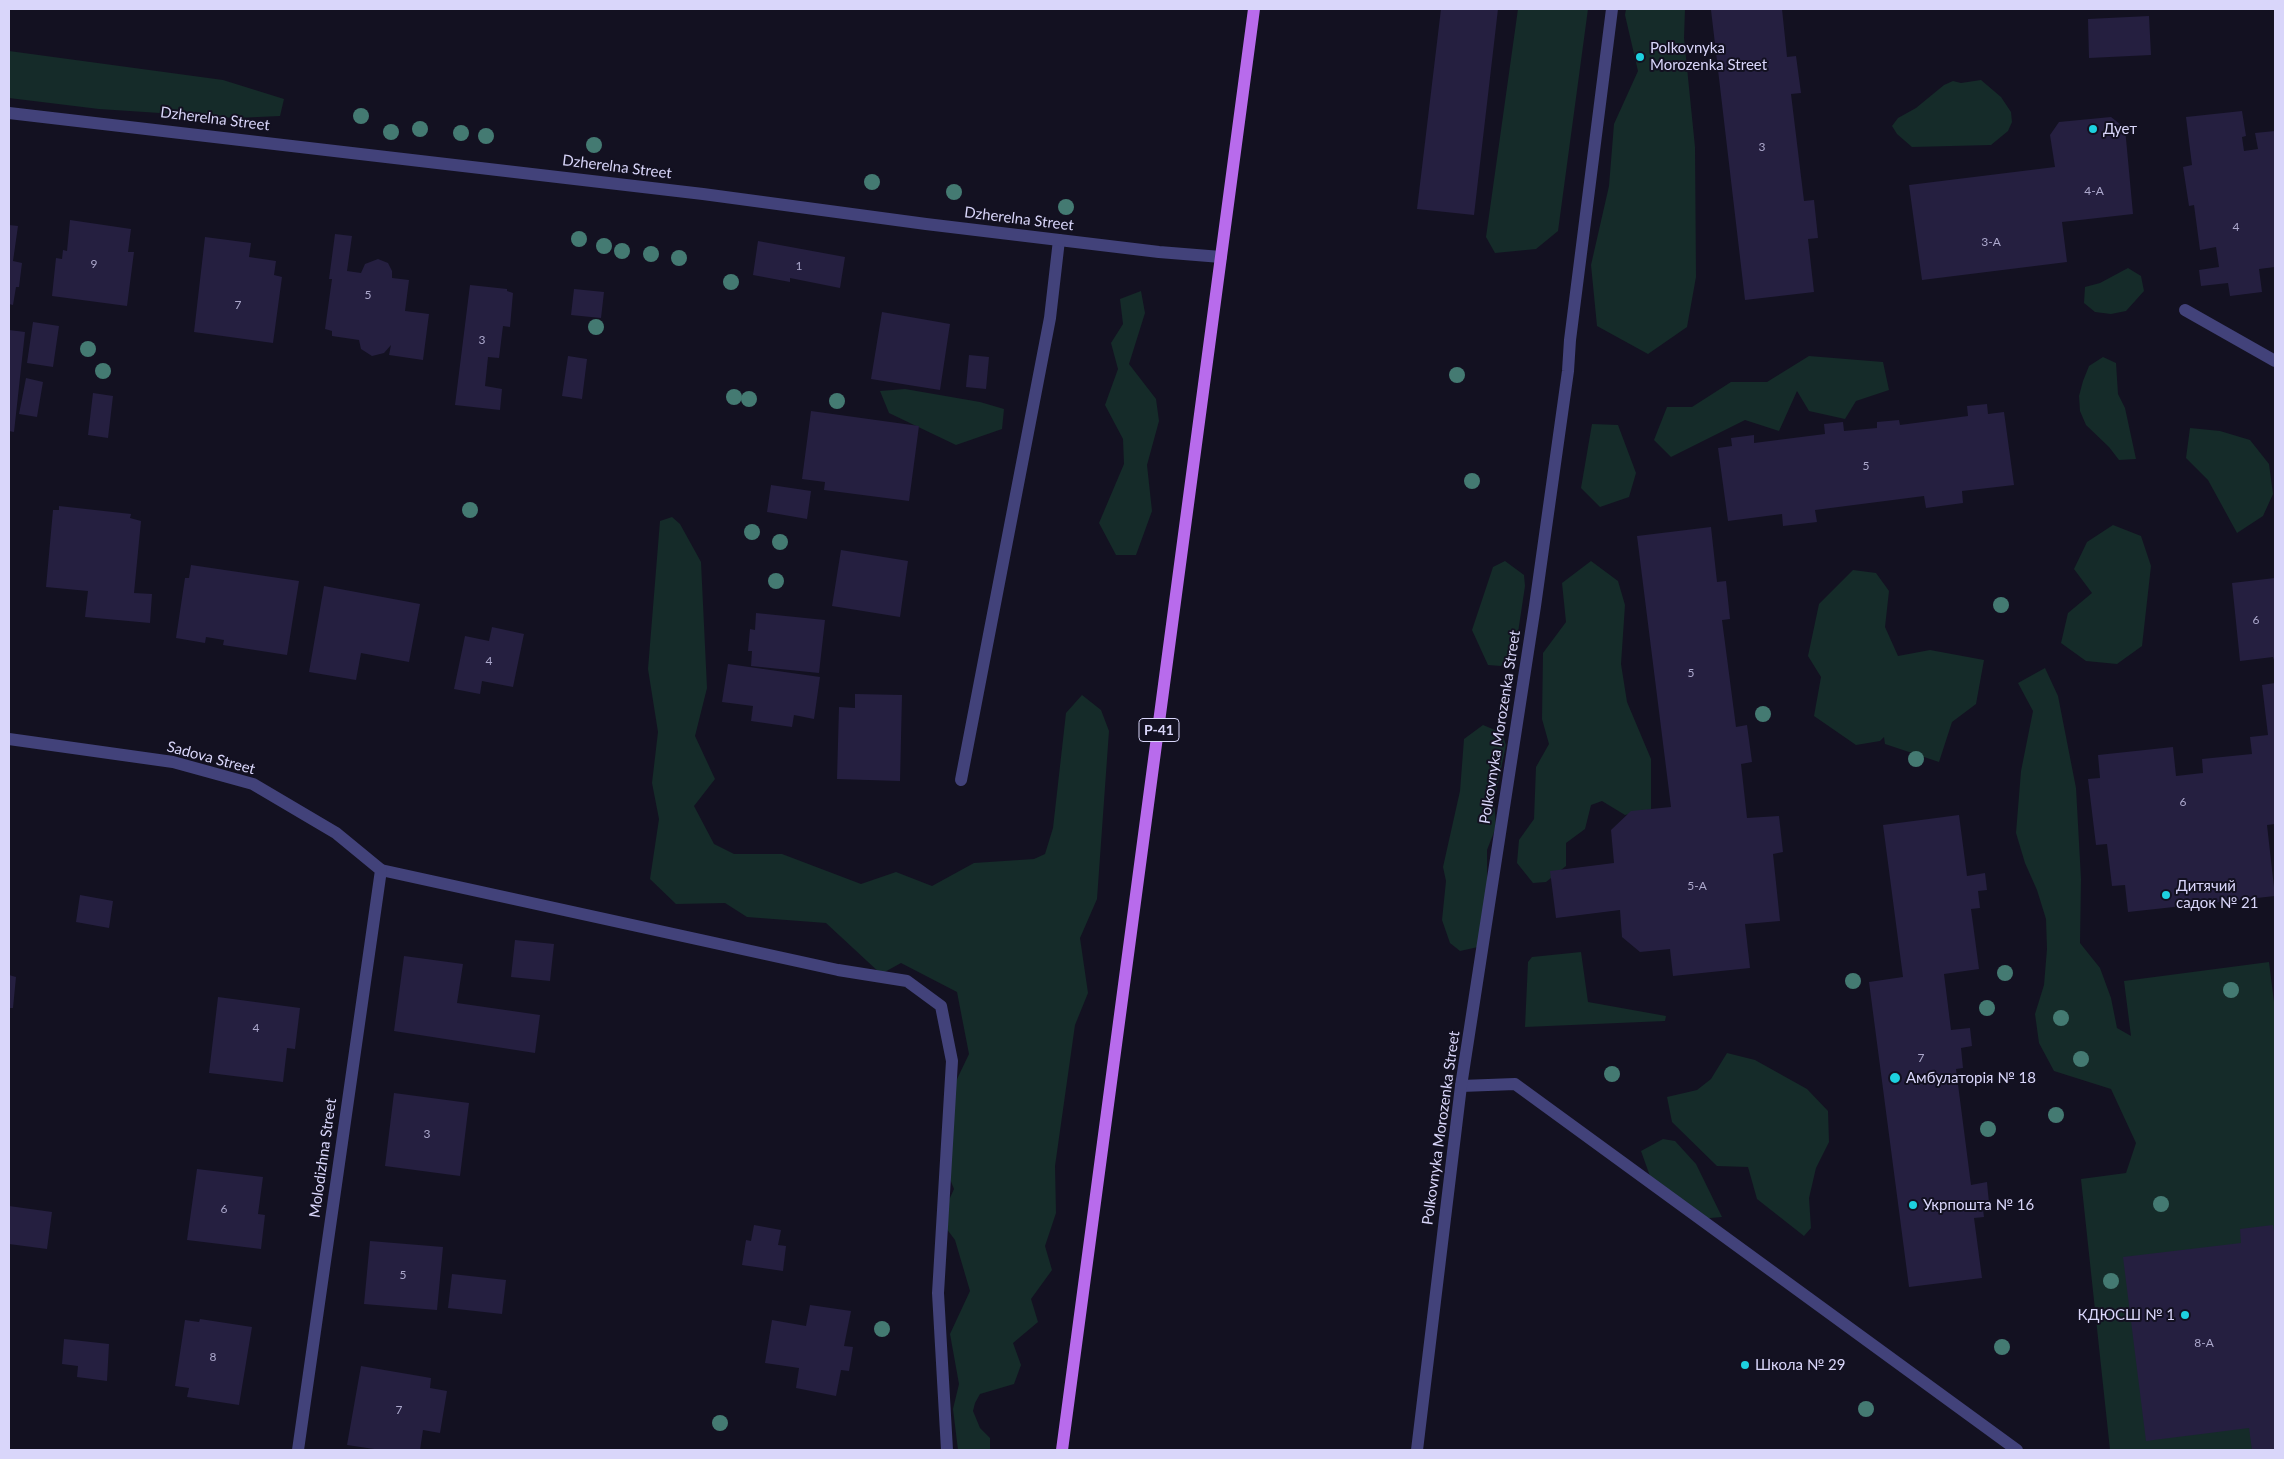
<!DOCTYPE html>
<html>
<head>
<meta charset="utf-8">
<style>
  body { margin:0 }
  #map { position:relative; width:2284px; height:1459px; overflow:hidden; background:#131121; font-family:Lato,sans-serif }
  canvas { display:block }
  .frame { position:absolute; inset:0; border:10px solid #d9d6fa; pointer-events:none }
</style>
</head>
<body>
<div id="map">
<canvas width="2284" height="1459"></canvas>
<div class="frame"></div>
</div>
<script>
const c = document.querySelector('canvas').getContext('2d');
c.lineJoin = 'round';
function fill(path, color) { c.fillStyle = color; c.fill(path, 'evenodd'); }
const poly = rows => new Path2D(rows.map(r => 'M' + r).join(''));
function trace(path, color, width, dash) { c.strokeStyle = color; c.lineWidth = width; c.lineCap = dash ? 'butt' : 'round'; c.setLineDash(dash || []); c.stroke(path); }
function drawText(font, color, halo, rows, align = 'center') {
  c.font = font + ' Lato,sans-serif'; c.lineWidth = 4; c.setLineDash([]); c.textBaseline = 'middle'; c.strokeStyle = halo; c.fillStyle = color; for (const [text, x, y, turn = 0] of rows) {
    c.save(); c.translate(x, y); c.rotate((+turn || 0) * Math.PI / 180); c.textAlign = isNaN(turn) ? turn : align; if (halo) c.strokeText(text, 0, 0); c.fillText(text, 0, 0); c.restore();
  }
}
fill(poly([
  [1518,9,1588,9,1558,231,1536,249,1495,253,1486,237],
  [1626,9,1685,9,1684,38,1695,147,1696,277,1687,327,1648,354,1597,326,1591,265,1609,186,1614,124,1638,71,1625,15],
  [9,51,223,80,284,99,280,116,236,118,99,109,9,98],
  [1981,80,2001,97,2011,112,2012,122,2008,131,1991,145,1912,147,1897,134,1892,126,1898,118,1916,108,1944,85,1953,81,1961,83],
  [2128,268,2141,276,2144,291,2126,311,2111,314,2095,312,2084,303,2085,287,2100,283],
  [1141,291,1145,313,1129,364,1156,399,1159,421,1147,465,1152,511,1136,555,1116,555,1099,523,1124,464,1123,439,1105,405,1118,369,1111,343,1123,324,1120,299],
  [1809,356,1883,362,1889,390,1856,401,1845,419,1809,411,1797,391,1779,431,1745,420,1671,457,1654,440,1667,407,1692,407,1731,382,1767,382],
  [2103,357,2116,363,2118,394,2125,408,2136,459,2119,460,2109,447,2086,425,2080,411,2079,396,2083,381,2089,366],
  [905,389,980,402,1004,409,1002,429,956,445,889,413,880,391],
  [1592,424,1618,425,1636,473,1629,497,1600,507,1581,488],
  [2190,428,2220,431,2250,440,2269,464,2273,494,2263,516,2237,533,2208,480,2186,458],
  [672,517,680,524,701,562,707,688,695,736,715,779,694,806,714,844,734,854,782,854,861,884,896,872,932,886,974,863,1034,859,1045,854,1053,828,1066,713,1082,695,1101,710,1109,731,1097,899,1080,938,1088,993,1075,1025,1055,1166,1056,1213,1045,1246,1052,1270,1031,1299,1038,1322,1013,1343,1021,1365,1014,1384,980,1394,975,1403,973,1411,980,1428,990,1438,990,1450,958,1450,953,1409,959,1384,950,1334,970,1291,955,1240,940,1220,954,1189,946,1169,948,1098,969,1054,957,992,901,963,881,974,826,923,747,917,725,903,676,904,650,879,659,819,652,783,658,732,648,669,660,521],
  [2113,525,2141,536,2151,566,2142,646,2117,664,2086,661,2061,643,2068,613,2092,593,2074,569,2087,542],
  [1505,561,1524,575,1525,586,1516,646,1501,666,1488,665,1472,630,1493,567],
  [1591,561,1618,581,1625,605,1621,664,1627,702,1651,759,1651,809,1625,815,1602,801,1591,805,1585,829,1566,843,1566,866,1546,882,1533,883,1517,863,1519,840,1534,819,1536,767,1549,744,1542,719,1543,653,1566,622,1562,583],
  [1853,570,1876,573,1889,591,1885,627,1898,656,1930,650,1984,660,1976,704,1952,722,1939,762,1885,744,1884,737,1880,741,1856,745,1814,716,1821,677,1808,656,1819,604],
  [2045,668,2058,696,2076,788,2081,879,2080,943,2100,968,2111,998,2117,1028,2131,1036,2124,981,2269,962,2275,1010,2275,1450,2110,1450,2081,1179,2126,1173,2136,1143,2111,1089,2054,1071,2039,1043,2035,1014,2044,985,2047,949,2046,919,2037,890,2025,863,2016,833,2021,771,2033,711,2018,683],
  [1483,725,1502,733,1506,745,1494,802,1496,827,1487,850,1487,901,1478,947,1460,951,1450,943,1442,920,1446,881,1443,867,1460,791,1464,739],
  [1581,952,1588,1002,1666,1016,1665,1021,1525,1027,1528,962,1532,957],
  [1727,1053,1755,1060,1807,1089,1828,1111,1829,1142,1816,1168,1809,1198,1811,1228,1804,1236,1757,1199,1748,1167,1717,1166,1672,1122,1667,1097,1697,1090,1711,1079],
  [1663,1139,1675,1141,1696,1164,1722,1217,1699,1219,1651,1179,1641,1151]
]), '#152b29');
fill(poly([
  [1441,9,1498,9,1474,215,1417,209],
  [1722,9,1782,9,1787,57,1796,56,1801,93,1791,94,1804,201,1814,200,1818,238,1808,239,1814,292,1745,300,1711,10],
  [2149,16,2151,55,2089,58,2088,19],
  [2242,111,2246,136,2242,137,2244,151,2258,149,2255,133,2275,131,2275,267,2259,269,2262,292,2230,296,2228,283,2201,286,2199,270,2219,267,2216,247,2200,250,2194,205,2189,206,2183,167,2192,165,2186,117],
  [2111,117,2125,128,2133,214,2062,222,2067,262,1922,280,1909,185,2055,167,2050,135,2059,122],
  [70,220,131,229,128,252,134,252,127,306,52,296,56,258,62,259,63,250,67,251],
  [9,225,18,226,13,261,22,263,19,287,16,287,13,305,9,304],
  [335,234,352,236,347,271,361,273,365,264,378,259,388,263,392,271,392,278,409,280,405,311,429,314,423,360,389,355,391,345,384,353,372,356,361,349,359,340,332,336,332,331,325,329,332,279,329,279],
  [205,237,251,243,249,257,276,261,274,275,282,277,273,343,194,332],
  [758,241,845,257,840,288,790,278,790,282,753,275],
  [470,285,507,289,507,291,513,293,510,327,503,326,499,358,488,357,485,386,502,389,500,410,455,405],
  [574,289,604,292,601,318,571,315],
  [882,312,950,324,940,390,871,379],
  [33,322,59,326,53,367,27,363],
  [9,330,25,332,14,432,9,431],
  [969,355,989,357,986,389,966,387],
  [568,356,587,359,582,399,562,396],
  [26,378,43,382,37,417,19,414],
  [93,393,113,396,108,438,88,435],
  [1987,404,1988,414,2004,412,2014,485,1962,491,1963,503,1926,508,1924,496,1815,510,1817,522,1783,526,1782,514,1728,521,1718,448,1732,446,1731,438,1754,435,1754,443,1825,434,1824,424,1843,422,1844,431,1877,428,1877,422,1899,420,1900,425,1968,416,1967,406],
  [811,411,919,426,909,501,824,490,825,482,802,479],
  [771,485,811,491,807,519,767,512],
  [59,506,131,514,130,518,141,521,134,593,152,594,150,623,85,617,88,591,46,587,53,510,59,510],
  [1711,527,1717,582,1726,581,1730,619,1722,620,1736,727,1747,725,1752,762,1741,764,1747,818,1779,816,1783,852,1773,854,1780,921,1745,924,1750,968,1673,976,1670,949,1640,952,1622,937,1620,910,1556,918,1550,871,1614,863,1611,830,1631,811,1671,807,1637,536],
  [841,550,908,561,900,617,832,606],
  [191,565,299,581,287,655,223,645,224,640,206,637,205,643,176,638,185,578,189,578],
  [2275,578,2275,663,2273,657,2240,661,2232,583],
  [324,586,420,604,409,662,361,653,356,680,309,672],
  [756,613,825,620,819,673,751,666,752,651,748,651,750,629,755,630],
  [492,627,524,634,513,687,482,681,480,694,454,689,465,636,489,641],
  [728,664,820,677,814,719,794,715,792,727,751,721,753,706,722,702],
  [2275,683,2275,824,2267,825,2275,896,2128,912,2125,885,2112,886,2107,844,2096,845,2088,779,2100,778,2098,755,2173,747,2176,776,2203,773,2202,759,2252,754,2250,737,2268,735,2262,685],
  [855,694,902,695,900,781,837,779,839,707,855,708],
  [1959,815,1967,876,1985,873,1987,890,1978,891,1980,908,1971,909,1979,969,1944,974,1951,1030,1970,1028,1972,1046,1961,1048,1963,1068,1956,1069,1971,1185,1987,1182,1988,1193,1989,1202,1982,1202,1984,1217,1974,1218,1982,1278,1909,1287,1869,982,1903,977,1883,825],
  [80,895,113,901,109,928,76,922],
  [515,940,554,944,550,981,511,977],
  [404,956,463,964,457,1003,540,1015,535,1053,394,1031],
  [9,975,16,977,13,1008,9,1008],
  [218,997,300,1008,295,1049,287,1048,283,1082,209,1073],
  [394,1093,469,1103,460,1176,385,1166],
  [197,1169,263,1177,258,1214,265,1215,261,1249,187,1240],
  [9,1206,52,1212,47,1249,9,1244],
  [754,1225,781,1230,778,1245,786,1246,783,1271,742,1265,746,1240,751,1241],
  [2273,1225,2275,1238,2275,1450,2252,1450,2249,1428,2146,1441,2123,1257,2241,1243,2240,1229],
  [370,1241,443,1247,437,1310,364,1304],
  [452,1274,506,1280,502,1314,448,1308],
  [810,1305,851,1311,844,1346,853,1347,849,1371,841,1370,836,1396,796,1388,799,1368,765,1363,772,1320,806,1326],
  [200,1319,252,1327,239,1405,187,1397,189,1388,175,1386,185,1320,199,1322],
  [64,1339,109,1344,107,1381,77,1377,78,1366,62,1364],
  [361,1366,431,1378,430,1388,447,1391,440,1433,423,1430,420,1450,381,1450,347,1445]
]), '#251f40');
trace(poly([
  [961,780,1050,318,1059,240],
  [381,870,838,970,907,981,941,1006,952,1061,938,1293,947,1450],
  [1461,1086,1515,1084,2017,1450]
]), '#42427a', 12);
trace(poly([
  [2185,310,2275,361]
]), '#42427a', 12);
trace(poly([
  [9,113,703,194,926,224,1159,252,1221,257],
  [9,739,173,762,253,784,336,833,381,870,298,1450],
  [1417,1450,1461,1086,1535,606,1568,371,1570,340,1612,9]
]), '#42427a', 12);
trace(poly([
  [1062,1450,1254,9]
]), '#b86bec', 12);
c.fillStyle = '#447a72';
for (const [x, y] of [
  [361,116],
  [420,129],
  [391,132],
  [461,133],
  [486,136],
  [594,145],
  [872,182],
  [954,192],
  [1066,207],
  [579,239],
  [604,246],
  [622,251],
  [651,254],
  [679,258],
  [731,282],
  [596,327],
  [88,349],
  [103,371],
  [1457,375],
  [734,397],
  [749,399],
  [837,401],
  [1472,481],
  [470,510],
  [752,532],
  [780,542],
  [776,581],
  [2001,605],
  [1763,714],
  [1916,759],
  [2005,973],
  [1853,981],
  [2231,990],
  [1987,1008],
  [2061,1018],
  [2081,1059],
  [1612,1074],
  [2056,1115],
  [1988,1129],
  [2161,1204],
  [2111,1281],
  [882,1329],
  [2002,1347],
  [1866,1409],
  [720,1423]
]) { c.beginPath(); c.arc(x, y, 8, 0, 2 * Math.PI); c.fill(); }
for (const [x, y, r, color] of [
  [1640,57,5,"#1dd1df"],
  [2093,129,5,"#1dd1df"],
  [2166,895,5,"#1dd1df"],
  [1895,1078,6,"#1dd1df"],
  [1913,1205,5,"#1dd1df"],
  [2185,1315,5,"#1dd1df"],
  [1745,1365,5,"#1dd1df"]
]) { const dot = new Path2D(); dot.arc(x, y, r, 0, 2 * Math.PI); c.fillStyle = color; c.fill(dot); trace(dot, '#131121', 2); }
drawText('12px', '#aca8cc', null, [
  ["3",1762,147],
  ["4-А",2094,191],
  ["4",2236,227],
  ["3-А",1991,242],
  ["9",94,264],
  ["1",799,266],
  ["5",368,295],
  ["7",238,305],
  ["3",482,340],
  ["5",1866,466],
  ["6",2256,620],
  ["4",489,661],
  ["5",1691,673],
  ["6",2183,802],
  ["5-А",1697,886],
  ["4",256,1028],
  ["7",1921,1058],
  ["3",427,1134],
  ["6",224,1209],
  ["5",403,1275],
  ["8-А",2204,1343],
  ["8",213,1357],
  ["7",399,1410]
]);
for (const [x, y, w] of [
  [1159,730,40]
]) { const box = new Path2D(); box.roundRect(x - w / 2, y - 11.5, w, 23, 4); c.fillStyle = '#131121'; c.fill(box); trace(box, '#d9d6fa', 1); }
drawText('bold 14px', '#d9d6fa', null, [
  ["Р-41",1159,730]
]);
drawText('15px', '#d9d6fa', '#131121', [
  ["Polkovnyka",1650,48],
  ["Morozenka Street",1650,65],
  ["Дует",2103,129],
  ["Дитячий",2176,886],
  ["садок № 21",2176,903],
  ["Амбулаторія № 18",1906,1078],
  ["Укрпошта № 16",1923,1205],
  ["КДЮСШ № 1",2175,1315,"right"],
  ["Школа № 29",1755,1365]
], 'left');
drawText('15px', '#d9d6fa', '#131121', [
  ["Dzherelna Street",215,119,7],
  ["Dzherelna Street",617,167,7],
  ["Dzherelna Street",1019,219,7],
  ["Polkovnyka Morozenka Street",1500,727,-81],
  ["Sadova Street",211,758,15],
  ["Polkovnyka Morozenka Street",1441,1128,-82],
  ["Molodizhna Street",323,1158,-82]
]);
</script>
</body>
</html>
